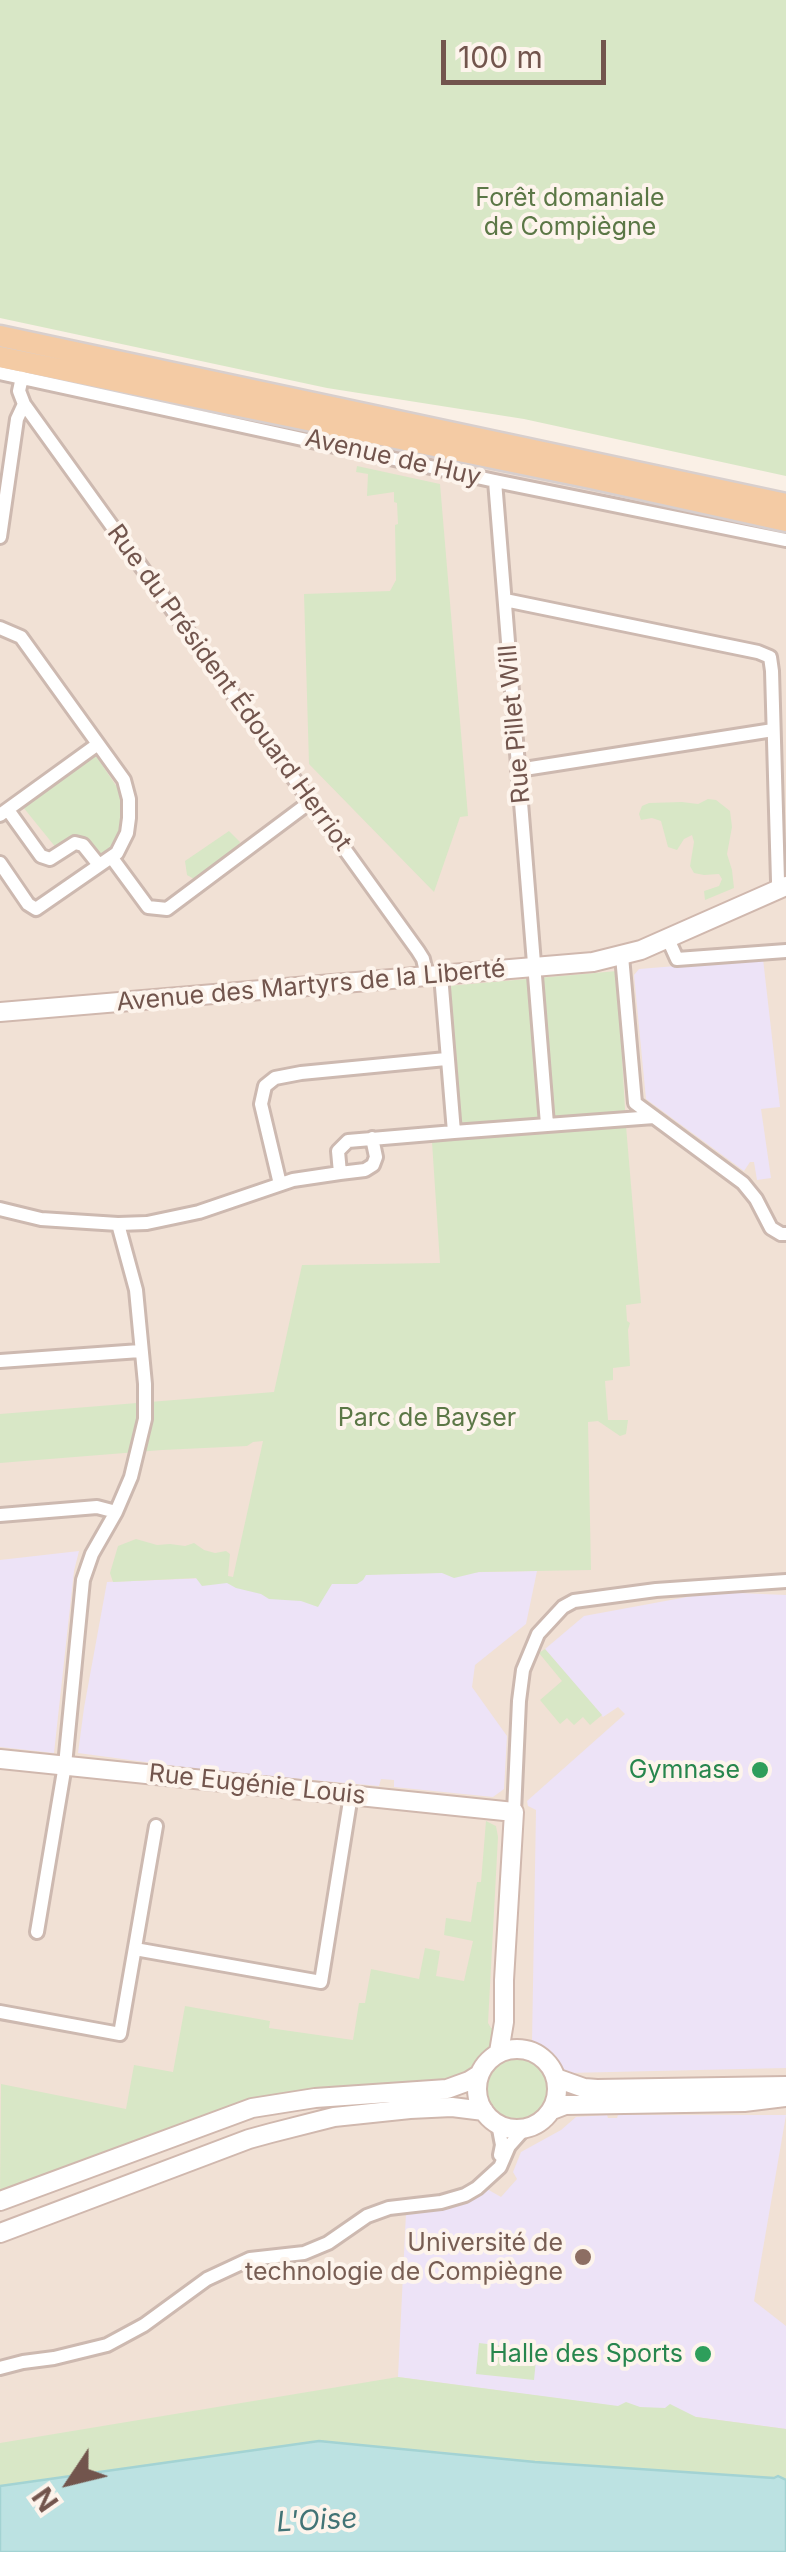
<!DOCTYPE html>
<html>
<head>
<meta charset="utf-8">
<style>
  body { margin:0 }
  #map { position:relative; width:786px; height:2552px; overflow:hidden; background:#faf0e6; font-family:Inter,sans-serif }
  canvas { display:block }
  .north { position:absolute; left:20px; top:2432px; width:100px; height:100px; -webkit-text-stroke:8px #fdf4ec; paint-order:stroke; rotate:235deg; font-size:28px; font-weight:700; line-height:40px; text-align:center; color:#72554d }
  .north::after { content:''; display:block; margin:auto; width:35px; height:45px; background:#72554d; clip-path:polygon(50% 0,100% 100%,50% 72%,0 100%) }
  .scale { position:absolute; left:441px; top:40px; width:165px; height:45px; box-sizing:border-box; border:5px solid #72554d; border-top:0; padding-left:12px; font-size:30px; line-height:35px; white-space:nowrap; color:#72554d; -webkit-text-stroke:8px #fdf4ec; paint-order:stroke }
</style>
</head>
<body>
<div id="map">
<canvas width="786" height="2552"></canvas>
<div class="north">N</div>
<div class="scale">100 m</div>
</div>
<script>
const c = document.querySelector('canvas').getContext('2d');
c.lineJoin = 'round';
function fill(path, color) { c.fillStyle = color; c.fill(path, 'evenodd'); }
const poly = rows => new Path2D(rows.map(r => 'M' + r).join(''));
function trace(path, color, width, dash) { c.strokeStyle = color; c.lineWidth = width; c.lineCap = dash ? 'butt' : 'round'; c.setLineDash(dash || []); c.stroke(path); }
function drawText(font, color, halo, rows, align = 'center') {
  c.font = font + ' Inter,sans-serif'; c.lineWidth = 8; c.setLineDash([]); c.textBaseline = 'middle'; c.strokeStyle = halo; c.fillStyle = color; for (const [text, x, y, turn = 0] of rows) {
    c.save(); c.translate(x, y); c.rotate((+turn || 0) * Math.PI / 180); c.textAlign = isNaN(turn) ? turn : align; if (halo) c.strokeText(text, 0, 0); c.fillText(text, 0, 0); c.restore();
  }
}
fill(poly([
  [0,332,786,536,786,2480,158,2464,0,2486]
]), '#f1e1d5');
fill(poly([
  [763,959,780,1107,761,1109,771,1178,757,1180,754,1162,750,1162,744,1171,646,1099,634,975,639,969],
  [79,1551,74,1571,54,1753,0,1747,0,1560],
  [537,1571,526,1624,475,1665,472,1687,507,1736,504,1789,493,1797,394,1787,394,1780,381,1779,379,1786,215,1771,215,1766,206,1766,205,1770,78,1753,84,1708,107,1582,233,1577],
  [714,1592,786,1595,786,2068,567,2073,552,2053,532,2042,536,1810,528,1806,527,1801,625,1714,618,1707,603,1717,545,1649,584,1616],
  [607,2115,608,2118,617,2118,618,2115,786,2115,754,2301,786,2326,786,2429,398,2377,406,2213,440,2210,466,2202,487,2189,501,2197,517,2179,513,2172,521,2152,561,2130,576,2117]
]), '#ede3f7');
fill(poly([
  [0,0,786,0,786,476,524,419,327,388,0,318],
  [357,466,440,484,468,816,460,817,434,892,309,764,304,594,390,591,396,580,395,525,398,524,397,503,394,502,394,492,367,496,368,474,356,472],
  [96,756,119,790,123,806,123,827,113,848,101,859,90,844,82,837,75,836,57,849,23,807],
  [708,799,716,800,730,811,732,827,727,854,732,870,734,888,705,900,704,891,719,886,722,879,719,874,704,875,694,873,690,866,694,842,692,835,684,839,677,850,668,847,661,821,652,818,641,820,639,814,642,806,649,803,682,802,698,804],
  [229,831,240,842,237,850,201,876,194,879,187,875,185,861],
  [617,971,626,1126,641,1303,626,1305,627,1321,630,1323,628,1330,630,1366,613,1368,613,1380,605,1381,608,1420,628,1420,626,1434,620,1436,598,1421,588,1422,591,1570,479,1572,454,1578,442,1573,366,1575,363,1580,357,1584,332,1584,318,1607,301,1601,269,1599,261,1594,236,1588,227,1583,202,1586,196,1578,113,1582,110,1573,118,1546,136,1539,157,1545,170,1544,185,1546,194,1543,204,1550,215,1553,226,1551,230,1554,228,1576,233,1577,263,1441,253,1442,247,1446,162,1450,0,1463,0,1414,274,1392,302,1265,440,1263,432,1142,460,1138,448,986],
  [545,1649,602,1715,590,1725,583,1717,574,1725,567,1718,560,1724,540,1700,562,1681,539,1653],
  [486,1821,496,1826,498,1837,488,2023,491,2028,496,2028,494,2042,471,2070,442,2084,437,2079,254,2098,0,2194,1,2084,126,2109,134,2065,173,2072,185,2006,270,2021,269,2028,353,2040,359,2003,365,2003,371,1969,419,1979,425,1948,440,1951,436,1976,464,1981,473,1941,444,1935,446,1918,471,1922,477,1882,481,1882],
  '486 2089a33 33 0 1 1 66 0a33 33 0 1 1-66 0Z',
  [479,2343,537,2350,534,2380,476,2374],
  [398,2377,618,2406,626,2402,640,2407,665,2408,670,2404,696,2417,786,2429,786,2480,778,2476,774,2478,535,2462,436,2451,269,2448,55,2480,0,2492,0,2443]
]), '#d8e7c6');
const water = poly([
  [319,2441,535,2462,774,2478,778,2476,786,2480,786,2552,0,2552,0,2486,319,2441]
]);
fill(water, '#bce2e2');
trace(water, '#a3d3d3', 2.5);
const street = poly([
  [0,373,495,481,786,540],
  [24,404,418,951,423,959,427,976],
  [495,481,547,1124],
  [0,537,17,419,24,404,19,391,22,377],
  [505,600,758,652,770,657,772,671,778,881,781,889],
  [0,628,21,637,124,780,129,799,129,818,127,833,117,853,36,909,28,904,0,863],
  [518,770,773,730],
  [8,810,41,856,50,859,75,843,83,845,99,865],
  [0,815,98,744],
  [112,858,148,907,167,909,310,802],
  [668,939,677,959,786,951],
  [622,956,635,1103,743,1183,756,1199,771,1228,781,1234,786,1234],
  [454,1132,654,1117],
  [340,1173,365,1170,373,1165,376,1157,372,1138],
  [280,1184,261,1104,265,1086,275,1078,301,1073,446,1059],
  [0,1209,41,1219,118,1224,147,1223,199,1212,293,1180,340,1173,338,1151,348,1141,454,1132,441,975],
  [0,1361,140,1351],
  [0,1515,97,1507,116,1512],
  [514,1812,519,1701,523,1670,538,1634,563,1607,574,1601,656,1590,786,1581],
  [37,1932,65,1765,83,1580,92,1554,116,1512,131,1477,145,1419,145,1384,136,1290,118,1224],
  [135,1949,321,1982,351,1795],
  [0,2012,120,2034,156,1826],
  [498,2124,502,2145,500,2155],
  [0,2368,23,2362,54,2358,107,2345,144,2325,207,2279,250,2259,304,2253,328,2243,367,2216,389,2208,441,2202,465,2195,477,2188,500,2167,509,2146,525,2128]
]);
const secondary = poly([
  [0,1012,593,962,641,950,786,886],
  [0,1759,514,1812,504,1980,504,2022,499,2052],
  '477 2089a40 40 0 1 1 80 0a40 40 0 1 1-80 0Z',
  [556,2078,584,2088,597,2089,786,2086],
  [552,2110,565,2105,744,2102,786,2097],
  [0,2201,252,2108,315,2098,447,2089,469,2081,480,2074],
  [0,2233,249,2139,271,2133,334,2117,410,2109,452,2107,484,2111]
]);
const primary = poly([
  [0,336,786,504],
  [0,357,591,478,786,521]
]);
trace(street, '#cdb9b0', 18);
trace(secondary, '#d0b8ae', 22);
trace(primary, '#d8cfcd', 25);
trace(street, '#fff', 12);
trace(secondary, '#fff', 18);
trace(primary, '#f4cba4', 20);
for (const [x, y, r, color] of [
  [760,1770,10,"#2e9e5b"],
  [583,2257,10,"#8d6e63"],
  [703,2354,10,"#2e9e5b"]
]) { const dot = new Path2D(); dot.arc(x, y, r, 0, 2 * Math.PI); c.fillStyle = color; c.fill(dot); trace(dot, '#fdf4ec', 4); }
drawText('25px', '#5b7746', '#fdf4ec', [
  ["Forêt domaniale",570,198],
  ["de Compiègne",570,227],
  ["Parc de Bayser",427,1418]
]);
drawText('25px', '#72554d', '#fdf4ec', [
  ["Avenue de Huy",393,458,13],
  ["Rue du Président Édouard Herriot",229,688,54],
  ["Rue Pillet Will",515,724,-95],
  ["Avenue des Martyrs de la Liberté",311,986,-5],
  ["Rue Eugénie Louis",257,1785,6]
]);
drawText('25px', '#27864d', '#fdf4ec', [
  ["Gymnase",740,1770],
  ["Halle des Sports",683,2354]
], 'right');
drawText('25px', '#785e54', '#fdf4ec', [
  ["Université de",563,2243],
  ["technologie de Compiègne",563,2272]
], 'right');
drawText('italic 28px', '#427476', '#fdf4ec', [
  ["L'Oise",317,2521,-3]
]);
</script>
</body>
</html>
